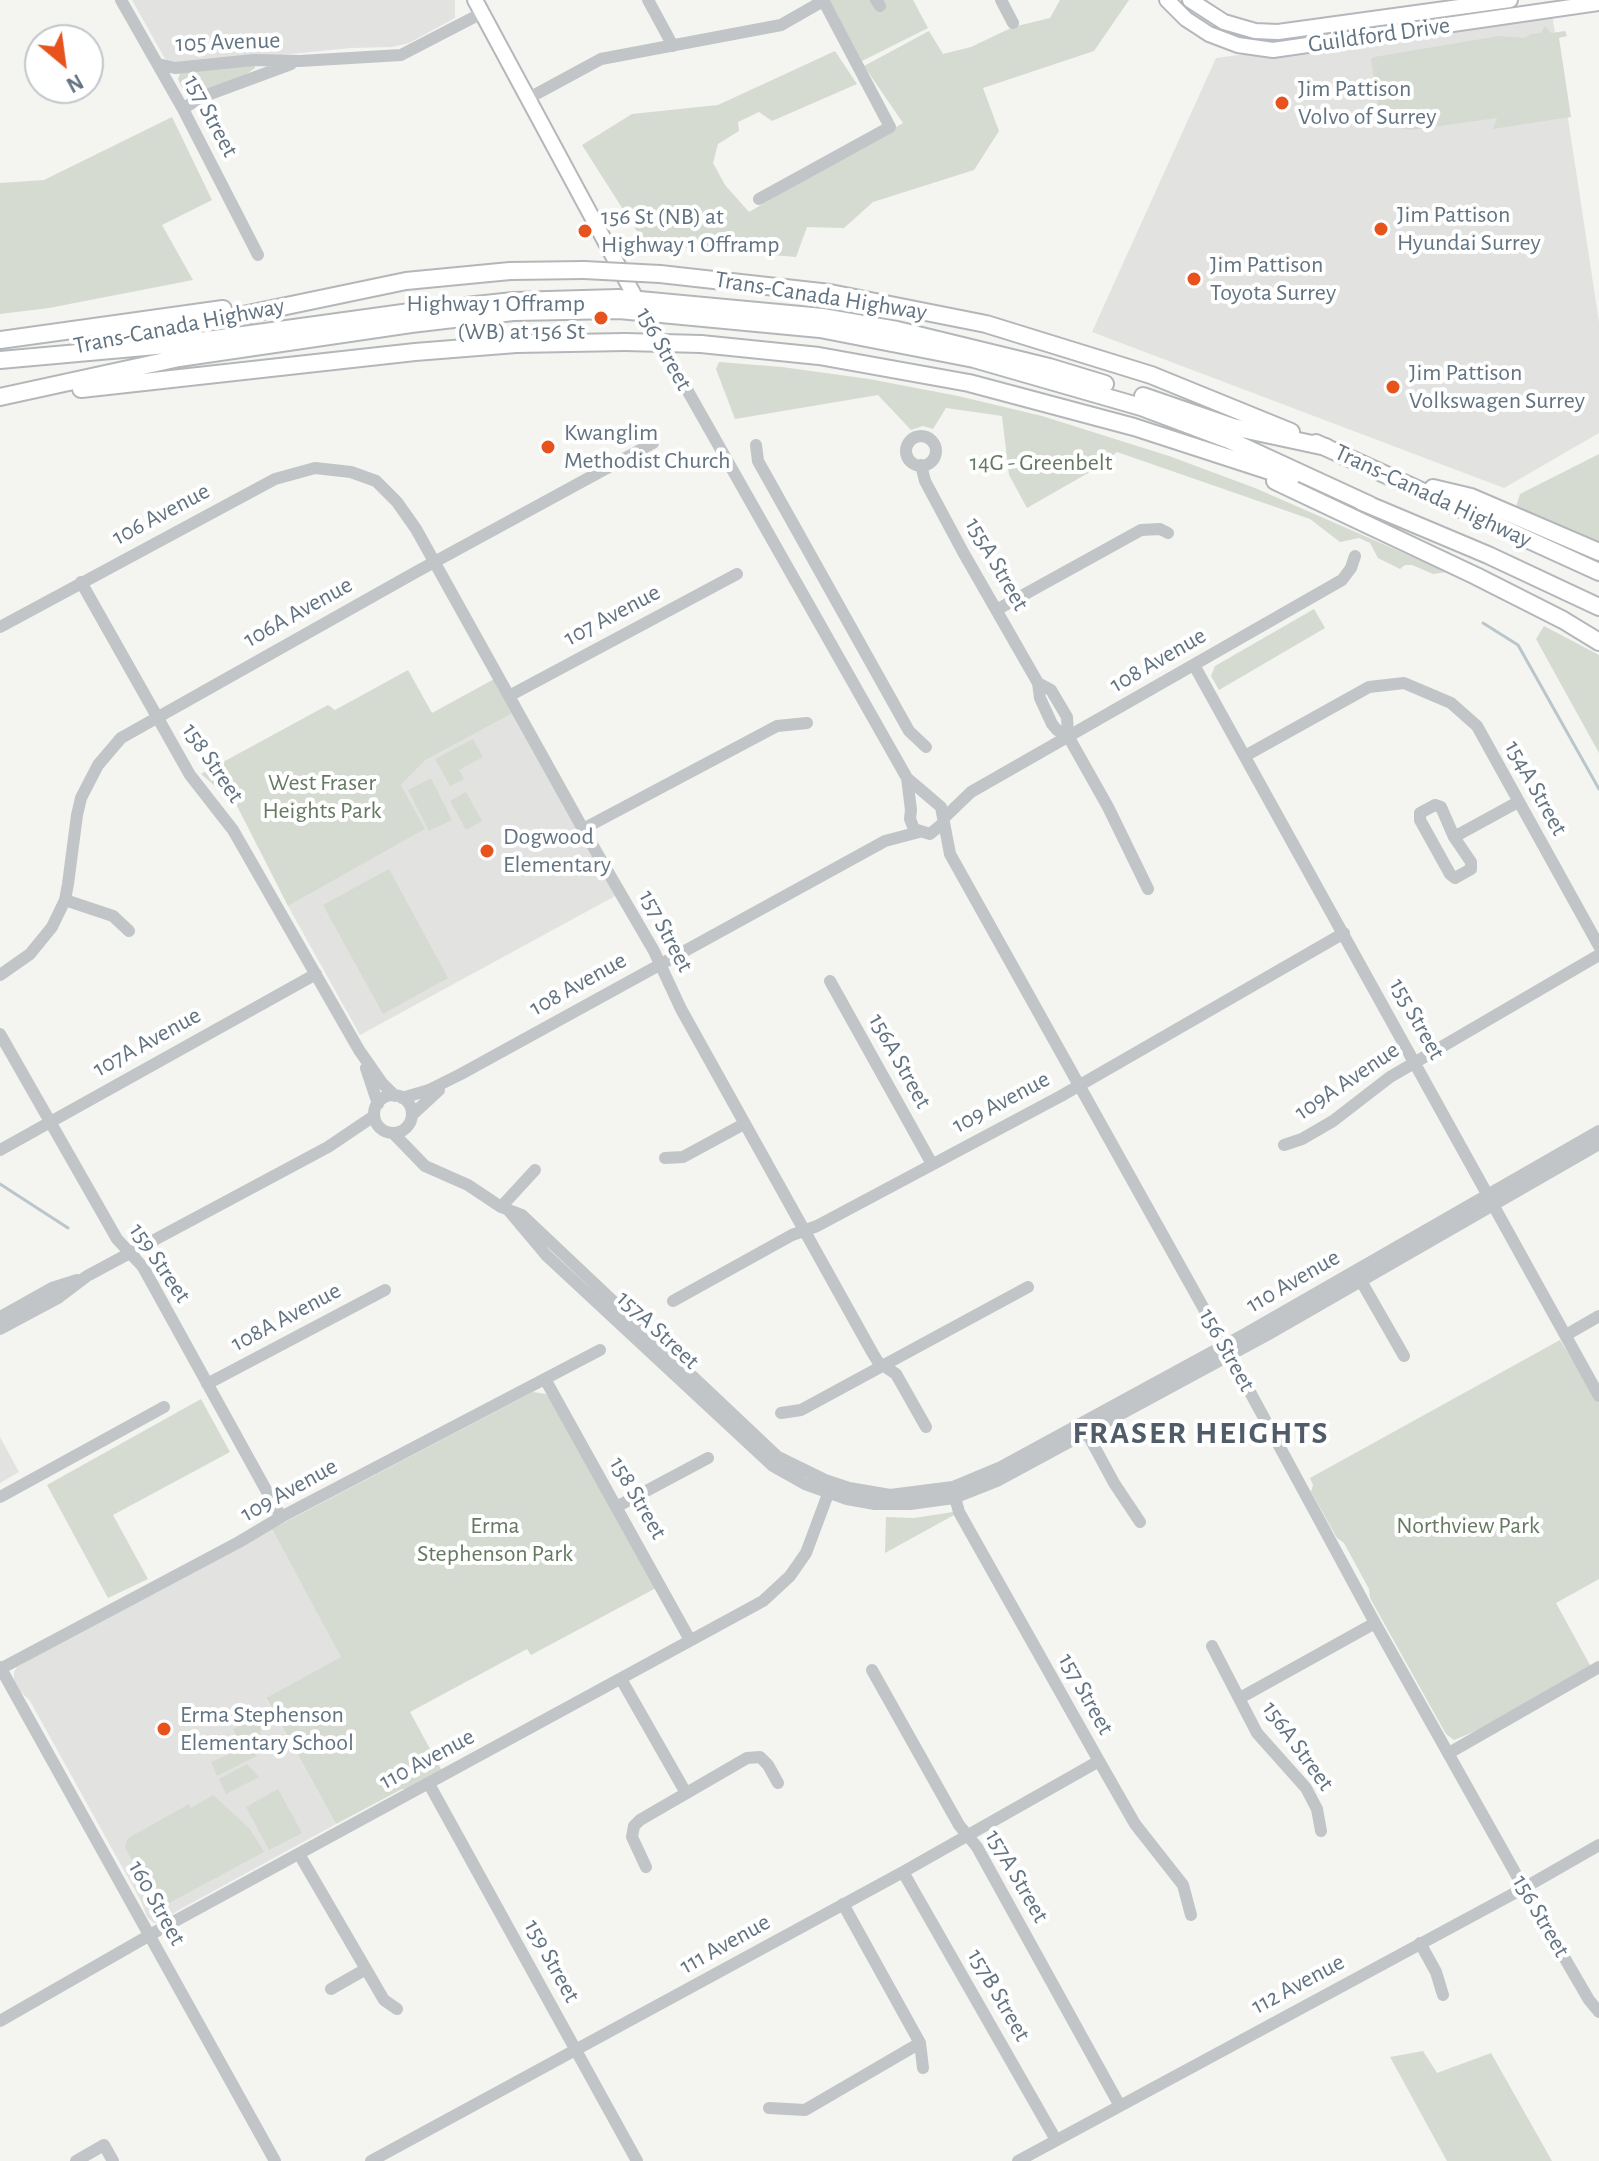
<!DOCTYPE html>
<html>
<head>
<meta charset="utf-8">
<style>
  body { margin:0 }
  #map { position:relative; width:1599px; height:2161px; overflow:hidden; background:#f4f4f0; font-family:"Alegreya Sans",sans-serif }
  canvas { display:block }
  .north { position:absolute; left:24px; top:24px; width:80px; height:80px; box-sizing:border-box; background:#fff; border:2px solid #c0c7cd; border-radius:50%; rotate:151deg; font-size:22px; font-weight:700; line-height:32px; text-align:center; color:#627382 }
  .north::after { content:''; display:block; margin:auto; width:28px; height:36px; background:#e7521d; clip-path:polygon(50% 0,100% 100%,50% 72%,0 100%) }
</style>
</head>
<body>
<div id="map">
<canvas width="1599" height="2161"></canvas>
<div class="north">N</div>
</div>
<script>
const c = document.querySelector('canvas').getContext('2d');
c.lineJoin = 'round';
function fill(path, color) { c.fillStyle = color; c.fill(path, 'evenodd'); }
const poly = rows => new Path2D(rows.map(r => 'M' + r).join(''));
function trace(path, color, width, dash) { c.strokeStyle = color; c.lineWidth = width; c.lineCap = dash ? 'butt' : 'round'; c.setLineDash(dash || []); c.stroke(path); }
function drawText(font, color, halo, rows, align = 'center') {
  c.font = font + ' "Alegreya Sans",sans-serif'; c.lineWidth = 8; c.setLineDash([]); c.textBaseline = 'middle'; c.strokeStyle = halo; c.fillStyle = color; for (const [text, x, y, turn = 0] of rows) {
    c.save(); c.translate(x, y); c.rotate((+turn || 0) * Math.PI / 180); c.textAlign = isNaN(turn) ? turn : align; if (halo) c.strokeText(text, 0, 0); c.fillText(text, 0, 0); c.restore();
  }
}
fill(poly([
  [132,0,455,0,455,18,409,43,392,47,351,48,180,65,167,61,164,57],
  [1552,13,1599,322,1599,433,1504,488,1092,332,1216,58],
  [515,712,522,731,602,873,607,877,617,895,360,1035,288,906,424,829,401,785,426,760],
  [0,1437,19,1472,0,1483],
  [272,1529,342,1657,266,1699,336,1824,177,1911,164,1921,154,1923,147,1917,141,1901,30,1701,20,1691,14,1680,14,1672,17,1667,29,1660]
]), '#e2e3e1');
fill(poly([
  [829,0,913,0,928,28,862,61],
  [1060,0,1129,0,1094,51,983,88,999,131,974,170,873,202,844,228,807,227,796,257,645,244,582,145,632,114,718,105,835,51,857,84,772,121,759,112,738,122,739,131,718,144,713,163,725,185,749,212,903,123,864,66,929,31,943,54,971,47,1013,27,1050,18],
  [1545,26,1551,33,1565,31,1567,36,1559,38,1571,117,1493,129,1497,118,1412,130,1388,126,1380,118,1371,59,1374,57,1499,36,1525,38,1531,34,1541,33],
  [254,64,255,68,247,74,195,96,185,93,178,79,180,73],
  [172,117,212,200,162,225,193,280,49,308,0,314,0,183,44,180],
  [719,362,782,367,869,379,958,396,1042,416,1169,456,1255,488,1447,572,1433,574,1412,565,1405,565,1400,569,1378,558,1370,543,1359,538,1340,542,1310,519,1117,452,1095,469,1027,508,1009,475,1002,416,946,408,933,429,923,426,911,430,878,395,735,419,716,369],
  [1599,454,1599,542,1516,507,1520,494],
  [1314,609,1325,628,1219,690,1211,676,1215,666],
  [1544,626,1599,655,1599,753,1536,639],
  [408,670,432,713,496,678,515,712,426,760,401,785,425,829,288,906,236,804,201,774,328,705,335,710],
  [473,739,483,757,459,770,464,779,450,786,435,759],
  [431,778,452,820,429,831,408,790],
  [466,792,482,821,466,830,450,801],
  [389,869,448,978,383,1014,323,905],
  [1560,1340,1599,1403,1599,1579,1556,1603,1591,1667,1497,1722,1454,1740,1446,1734,1370,1598,1369,1589,1344,1543,1337,1538,1311,1492,1313,1485,1310,1478],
  [533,1392,546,1394,550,1399,656,1588,531,1655,527,1649,410,1712,442,1771,407,1789,402,1789,336,1824,266,1698,341,1657,272,1529],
  [201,1399,230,1452,113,1515,148,1579,108,1598,47,1485],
  [953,1512,954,1515,885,1553,886,1517,914,1518],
  [265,1714,259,1738,242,1745,233,1729],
  [251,1745,257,1756,217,1776,211,1762],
  [247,1764,259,1777,226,1794,219,1779],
  [278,1789,302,1833,269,1850,246,1807],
  [213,1795,250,1829,264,1852,158,1909,125,1847,128,1838,189,1804,191,1808],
  [1423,2051,1437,2073,1491,2053,1552,2161,1447,2161,1390,2057]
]), '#d5dbd1');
trace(poly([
  [1483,623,1518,645,1599,789],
  [0,1184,68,1228]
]), '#bac6cb', 3);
const major = poly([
  [475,0,641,308],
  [1167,0,1186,19,1209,34,1238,45,1273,50,1599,3],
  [1190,0,1224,22,1255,31,1278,32,1510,0]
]);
const highway = poly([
  [660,274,830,293,986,324,1151,375,1291,432],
  [0,340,223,309],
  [108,341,176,329,406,281,510,271,584,270],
  [701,344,819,356,969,383,1134,427,1291,478],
  [0,360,178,344,410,312,513,301,618,298,822,317,897,330,1049,367,1105,384],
  [81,389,415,352,516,344,625,342],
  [1143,396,1233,427,1326,447],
  [0,397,179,358,411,324,513,312,619,310,820,329,974,359,1141,407,1229,440,1370,505],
  [1316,443,1599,572],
  [1275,481,1476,576,1563,620,1599,642],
  [1433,488,1471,497,1599,552],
  [1362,502,1488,555,1599,607]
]);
trace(major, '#b4b8bc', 18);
trace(highway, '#b4b7ba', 20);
trace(poly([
  [121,0,183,109,258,255],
  [648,0,673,46],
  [876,0,880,6],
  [1001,0,1013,23],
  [158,64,175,68,253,60,300,61,401,55,482,13],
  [527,99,601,59,781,25,823,1],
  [183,109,199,98,291,64],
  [759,199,890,127,823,0],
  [643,312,907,778,941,807,950,854,1237,1368,1375,1623,1517,1876,1589,2000,1599,2012],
  '906 451a15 15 0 1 1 30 0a15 15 0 1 1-30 0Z',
  [756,445,758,461,909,731,926,747],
  [921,465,925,481,963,552,1038,683,1040,698,1052,724,1057,730,1068,736],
  [81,582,190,775,233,830,359,1050,382,1083,395,1096],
  [998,609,1141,530,1160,529,1168,533],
  [0,627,275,479,315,468,351,472,376,481,397,502,416,529,583,829,654,951,681,1009,872,1352,878,1362,896,1374,926,1427],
  [1194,665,1599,1396],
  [1038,683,1051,690,1067,717,1068,736,1108,807,1148,889],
  [509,696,737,574],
  [1245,756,1369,687,1404,683,1451,703,1477,726,1599,946],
  [907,778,911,810,910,819,914,829,930,834,942,824],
  [1435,805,1441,807,1454,837,1471,862,1471,869,1455,878,1450,874,1420,820,1420,813,1435,805],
  [944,818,971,792,1342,580,1351,568,1355,556],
  [583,829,777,726,807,723],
  [1454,837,1518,802],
  [65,900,113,916,129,931],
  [0,975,30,954,52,927,65,900,68,884,77,815,81,798,98,765,121,738,416,572,653,443],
  [830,981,932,1164],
  [0,1034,117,1239,143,1267,281,1517],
  [366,1068,378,1104],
  '374 1114a19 19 0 1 1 38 0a19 19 0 1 1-38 0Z',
  [402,1098,429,1090,461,1074,885,841,919,832],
  [412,1115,439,1090],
  [393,1133,425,1166,468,1185,501,1207,522,1215,778,1457,825,1480,849,1488,890,1495,953,1487,1001,1467,1245,1334,1599,1131],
  [1284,1145,1302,1139,1333,1121,1390,1077,1599,955],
  [0,1150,316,974],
  [665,1158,683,1157,744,1124],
  [501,1207,535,1170],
  [509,1211,546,1255,773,1466,805,1484,847,1499,875,1504,910,1504,954,1498,997,1481,1267,1335,1599,1144],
  [1357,1274,1404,1356],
  [673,1301,792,1235,817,1226,1061,1096,1344,933],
  [0,1317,52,1288,77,1280],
  [0,1329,58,1298,87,1276,328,1147,374,1116],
  [1566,1335,1599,1316],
  [545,1379,690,1640],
  [207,1384,385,1290],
  [781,1413,801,1410,1028,1287],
  [1087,1433,1114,1483,1140,1522],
  [953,1490,959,1512,1099,1761,1135,1824,1183,1885,1191,1915],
  [0,1497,164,1407],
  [618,1506,708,1458],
  [1212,1646,1257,1733,1306,1788,1317,1809,1321,1831],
  [0,1667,275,2161],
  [0,1669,239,1542,281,1517,600,1350],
  [872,1670,959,1825,977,1847,1120,2106],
  [621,1679,686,1793],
  [1240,1698,1375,1623],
  [1449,1753,1599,1667],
  [429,1784,637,2161],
  [299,1854,384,2000,397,2009],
  [646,1867,632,1837,634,1826,640,1820,747,1758,760,1757,768,1765,778,1783],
  [903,1872,1056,2140],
  [843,1904,920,2043,923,2068],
  [1420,1943,1436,1972,1443,1995],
  [331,1989,366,1969],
  [0,2021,164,1927,763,1601,790,1576,806,1553,831,1486],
  [769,2108,805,2110,920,2043],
  [76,2161,104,2145,113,2161],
  [371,2161,903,1872,1099,1761],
  [1018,2161,1524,1888,1599,1845]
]), '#c1c5c8', 12);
trace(major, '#fff', 14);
trace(highway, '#fff', 16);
const highwayBridge = poly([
  [584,270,660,274],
  [625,342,701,344]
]);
trace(highwayBridge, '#b4b7ba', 20, []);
trace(highwayBridge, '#fff', 16);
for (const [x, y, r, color] of [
  [1282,103,8,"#e7521d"],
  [1381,229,8,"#e7521d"],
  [585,231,8,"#e7521d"],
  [1194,279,8,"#e7521d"],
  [601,318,8,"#e7521d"],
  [1393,387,8,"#e7521d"],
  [548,447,8,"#e7521d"],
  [487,851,8,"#e7521d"],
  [164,1729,8,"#e7521d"]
]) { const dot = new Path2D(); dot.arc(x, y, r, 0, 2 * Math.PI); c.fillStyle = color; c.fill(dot); trace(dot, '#fff', 3); }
drawText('24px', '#627382', '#fff', [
  ["Guildford Drive",1379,35,-8],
  ["105 Avenue",228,42,-2],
  ["157 Street",211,116,62],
  ["Trans-Canada Highway",821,296,9],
  ["Trans-Canada Highway",179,326,-11],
  ["156 Street",664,349,61],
  ["Trans-Canada Highway",1433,496,25],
  ["106 Avenue",161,514,-28],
  ["155A Street",997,564,60],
  ["106A Avenue",298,612,-29],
  ["107 Avenue",612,615,-28],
  ["108 Avenue",1158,660,-30],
  ["158 Street",213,763,56],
  ["154A Street",1536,788,61],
  ["157 Street",666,931,62],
  ["108 Avenue",578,984,-29],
  ["155 Street",1417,1019,61],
  ["107A Avenue",147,1042,-29],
  ["156A Street",900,1061,61],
  ["109A Avenue",1347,1081,-34],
  ["109 Avenue",1001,1102,-28],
  ["159 Street",160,1263,56],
  ["110 Avenue",1293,1281,-30],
  ["108A Avenue",286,1317,-28],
  ["157A Street",658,1330,43],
  ["156 Street",1227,1350,61],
  ["109 Avenue",289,1490,-29],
  ["158 Street",638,1498,60],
  ["157 Street",1086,1694,61],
  ["156A Street",1298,1746,54],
  ["110 Avenue",427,1759,-28],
  ["157A Street",1017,1876,60],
  ["160 Street",157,1903,61],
  ["156 Street",1541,1916,60],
  ["111 Avenue",725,1944,-29],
  ["159 Street",552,1961,61],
  ["112 Avenue",1298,1984,-28],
  ["157B Street",999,1995,60]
]);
drawText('24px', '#627382', '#fff', [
  ["Jim Pattison",1298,89],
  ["Volvo of Surrey",1298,117],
  ["Jim Pattison",1397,215],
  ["Hyundai Surrey",1397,243],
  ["156 St (NB) at",601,217],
  ["Highway 1 Offramp",601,245],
  ["Jim Pattison",1210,265],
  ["Toyota Surrey",1210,293],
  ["Highway 1 Offramp",585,304,"right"],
  ["(WB) at 156 St",585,332,"right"],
  ["Jim Pattison",1409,373],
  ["Volkswagen Surrey",1409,401],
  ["Kwanglim",564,433],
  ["Methodist Church",564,461],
  ["Dogwood",503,837],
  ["Elementary",503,865],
  ["Erma Stephenson",180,1715],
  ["Elementary School",180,1743]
], 'left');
drawText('24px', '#657961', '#fff', [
  ["14G - Greenbelt",1041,463],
  ["West Fraser",322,783],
  ["Heights Park",322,811],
  ["Erma",495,1526],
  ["Stephenson Park",495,1554],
  ["Northview Park",1468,1526]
]);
c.letterSpacing = '2px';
drawText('bold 32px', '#505c67', '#fff', [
  ["FRASER HEIGHTS",1201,1433]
]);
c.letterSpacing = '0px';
</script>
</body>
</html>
